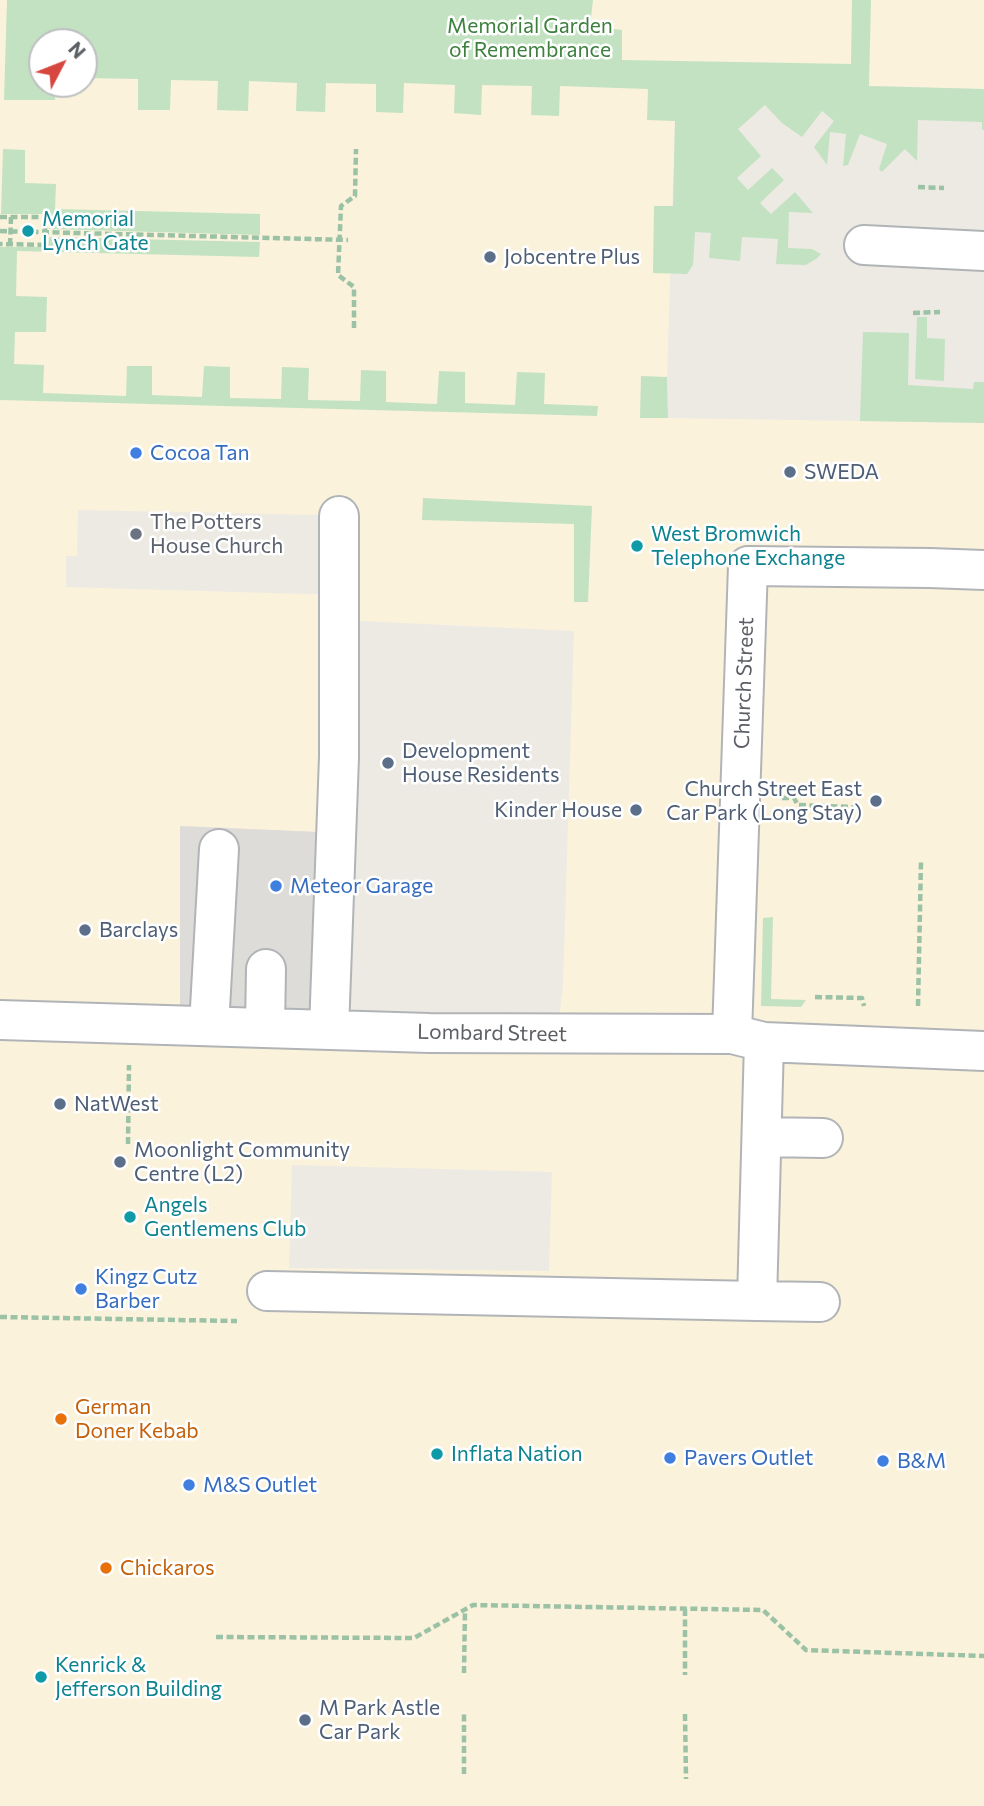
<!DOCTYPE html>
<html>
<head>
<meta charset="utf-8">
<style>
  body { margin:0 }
  #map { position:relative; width:984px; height:1806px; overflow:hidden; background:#edeae4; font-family:Commissioner,sans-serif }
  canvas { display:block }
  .north { position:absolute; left:28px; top:28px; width:70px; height:70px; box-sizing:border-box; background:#fff; border:2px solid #bebfc1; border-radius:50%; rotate:48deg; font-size:19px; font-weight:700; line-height:28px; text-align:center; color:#5c5f63 }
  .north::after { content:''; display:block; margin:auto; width:24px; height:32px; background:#d7463f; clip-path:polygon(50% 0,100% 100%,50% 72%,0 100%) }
</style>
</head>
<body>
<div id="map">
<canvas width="984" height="1806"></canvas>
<div class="north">N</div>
</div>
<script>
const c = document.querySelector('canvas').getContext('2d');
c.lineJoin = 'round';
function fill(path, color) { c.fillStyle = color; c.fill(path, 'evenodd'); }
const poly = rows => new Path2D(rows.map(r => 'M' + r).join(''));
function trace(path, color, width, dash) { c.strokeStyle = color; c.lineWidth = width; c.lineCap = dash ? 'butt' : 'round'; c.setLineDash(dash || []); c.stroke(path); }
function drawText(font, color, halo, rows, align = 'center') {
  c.font = font + ' Commissioner,sans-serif'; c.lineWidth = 5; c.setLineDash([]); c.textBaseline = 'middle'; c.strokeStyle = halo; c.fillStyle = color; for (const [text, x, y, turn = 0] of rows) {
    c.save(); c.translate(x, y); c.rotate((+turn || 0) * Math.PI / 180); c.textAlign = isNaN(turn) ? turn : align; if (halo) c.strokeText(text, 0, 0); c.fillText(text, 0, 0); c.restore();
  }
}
fill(poly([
  [0,0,984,0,984,89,869,86,675,121,667,377,668,418,984,423,984,1806,0,1806],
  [42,42,84,42,84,84,42,84],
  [78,510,321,515,339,595,66,587,66,556,77,556],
  [339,620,574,631,563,985,557,1034,180,1024,180,826,318,832],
  [292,1165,552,1172,549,1271,289,1268]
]), '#faf2db');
fill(poly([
  [180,826,318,832,329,1030,180,1025]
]), '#dedcd8');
fill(poly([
  [7,0,593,0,590,26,622,30,622,60,851,64,852,0,871,0,869,86,984,89,984,130,982,130,982,122,918,120,917,161,905,149,882,172,879,169,887,144,860,134,848,165,843,166,846,134,830,132,827,165,814,147,834,121,822,111,802,137,782,123,765,105,738,129,761,156,737,178,748,190,772,168,784,180,760,203,771,214,795,192,813,213,789,212,788,248,812,249,821,254,816,259,806,265,776,264,778,239,742,237,740,261,709,258,711,233,695,232,693,265,687,274,653,273,654,206,673,206,675,121,647,120,648,89,560,86,559,116,531,115,532,86,482,85,481,115,454,113,455,85,404,83,403,113,376,112,376,84,326,83,325,112,296,111,297,83,249,81,248,111,217,110,218,81,171,80,170,110,138,110,138,79,84,78,84,42,42,42,42,84,56,84,55,100,4,100],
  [3,149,25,150,25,183,56,184,55,209,260,214,260,235,49,229,49,214,1,214],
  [49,237,260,242,259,257,17,251,16,296,47,297,46,332,15,332,14,364,44,365,43,393,126,396,127,366,152,366,152,395,202,397,204,366,230,367,230,398,281,399,282,367,309,368,308,400,360,401,361,370,386,371,386,402,437,404,439,371,465,372,465,403,515,405,517,372,545,373,544,404,598,406,597,416,0,400,0,247,48,247],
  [917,317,927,317,927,338,945,339,944,381,915,379],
  [863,332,909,333,908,385,973,389,974,382,984,382,984,423,860,421],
  [641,376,667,377,668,418,640,418],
  [423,498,592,506,588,602,574,602,574,524,422,520],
  [773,917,771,999,806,1000,801,1007,761,1006,763,918]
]), '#c3e2c2');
const minor = poly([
  [864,245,984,251],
  [0,1020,429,1033,732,1034,764,1042,984,1051],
  [209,1026,219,849],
  [265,1027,266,969],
  [329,1030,339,757,339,516],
  [732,1034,748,566,930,568,984,570],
  [762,1137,823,1138],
  [267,1291,757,1301,764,1042],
  [757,1301,820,1302]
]);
trace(minor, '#b1b4b7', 42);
trace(poly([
  [918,187,944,188],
  [0,217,45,217,45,245,0,244],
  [0,231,348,240],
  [10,245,11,217],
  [913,313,940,312],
  [354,328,354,287,338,275,341,206,355,196,356,149],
  [782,798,794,798,798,805,855,807],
  [815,997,862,998,864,1006],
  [918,1006,921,861],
  [128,1144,129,1065],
  [0,1317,237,1321],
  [685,1609,685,1675],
  [216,1637,414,1638,473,1605,763,1610,806,1650,984,1656],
  [464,1673,465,1610],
  [685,1714,686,1779],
  [464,1774,464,1711]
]), '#9cc2a6', 4.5, [7, 3.5]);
trace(minor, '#fff', 38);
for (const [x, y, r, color] of [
  [28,231,7,"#0f9aa8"],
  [490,257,7,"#5c6f8a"],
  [136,453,7,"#3f7fe0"],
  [790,472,7,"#5c6f8a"],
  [136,534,7,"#6b7280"],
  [637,546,7,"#0f9aa8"],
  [388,763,7,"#5c6f8a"],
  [876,801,7,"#5c6f8a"],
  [636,810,7,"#5c6f8a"],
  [276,886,7,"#3f7fe0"],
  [85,930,7,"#5c6f8a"],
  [60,1104,7,"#5c6f8a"],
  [120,1162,7,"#5c6f8a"],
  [130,1217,7,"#0f9aa8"],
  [81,1289,7,"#3f7fe0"],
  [61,1419,7,"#e8710a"],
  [437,1454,7,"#0f9aa8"],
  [670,1458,7,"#3f7fe0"],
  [883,1461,7,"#3f7fe0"],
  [189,1485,7,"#3f7fe0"],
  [106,1568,7,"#e8710a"],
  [41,1677,7,"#0f9aa8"],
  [305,1720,7,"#5c6f8a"]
]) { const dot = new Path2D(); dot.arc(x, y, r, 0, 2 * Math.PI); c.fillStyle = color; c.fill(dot); trace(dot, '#fff', 2.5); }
drawText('21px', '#3d803e', '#fff', [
  ["Memorial Garden",530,26],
  ["of Remembrance",530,50]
]);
drawText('21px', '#0d838f', '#fff', [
  ["Memorial",42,219],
  ["Lynch Gate",42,243],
  ["West Bromwich",651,534],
  ["Telephone Exchange",651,558],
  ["Angels",144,1205],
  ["Gentlemens Club",144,1229],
  ["Inflata Nation",451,1454],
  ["Kenrick &",55,1665],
  ["Jefferson Building",55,1689]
], 'left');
drawText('21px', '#4e5e75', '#fff', [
  ["Jobcentre Plus",504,257],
  ["SWEDA",804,472],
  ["Development",402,751],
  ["House Residents",402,775],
  ["Church Street East",862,789,"right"],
  ["Car Park (Long Stay)",862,813,"right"],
  ["Kinder House",622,810,"right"],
  ["Barclays",99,930],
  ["NatWest",74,1104],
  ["Moonlight Community",134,1150],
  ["Centre (L2)",134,1174],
  ["M Park Astle",319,1708],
  ["Car Park",319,1732]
], 'left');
drawText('21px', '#366cbe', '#fff', [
  ["Cocoa Tan",150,453],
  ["Meteor Garage",290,886],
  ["Kingz Cutz",95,1277],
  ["Barber",95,1301],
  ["Pavers Outlet",684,1458],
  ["B&M",897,1461],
  ["M&S Outlet",203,1485]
], 'left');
drawText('21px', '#5b616d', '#fff', [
  ["The Potters",150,522],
  ["House Church",150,546]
], 'left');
drawText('21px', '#5c5f63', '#fff', [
  ["Church Street",744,683,-88],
  ["Lombard Street",492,1033,1]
]);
drawText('21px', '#c56008', '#fff', [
  ["German",75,1407],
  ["Doner Kebab",75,1431],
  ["Chickaros",120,1568]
], 'left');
</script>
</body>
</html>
